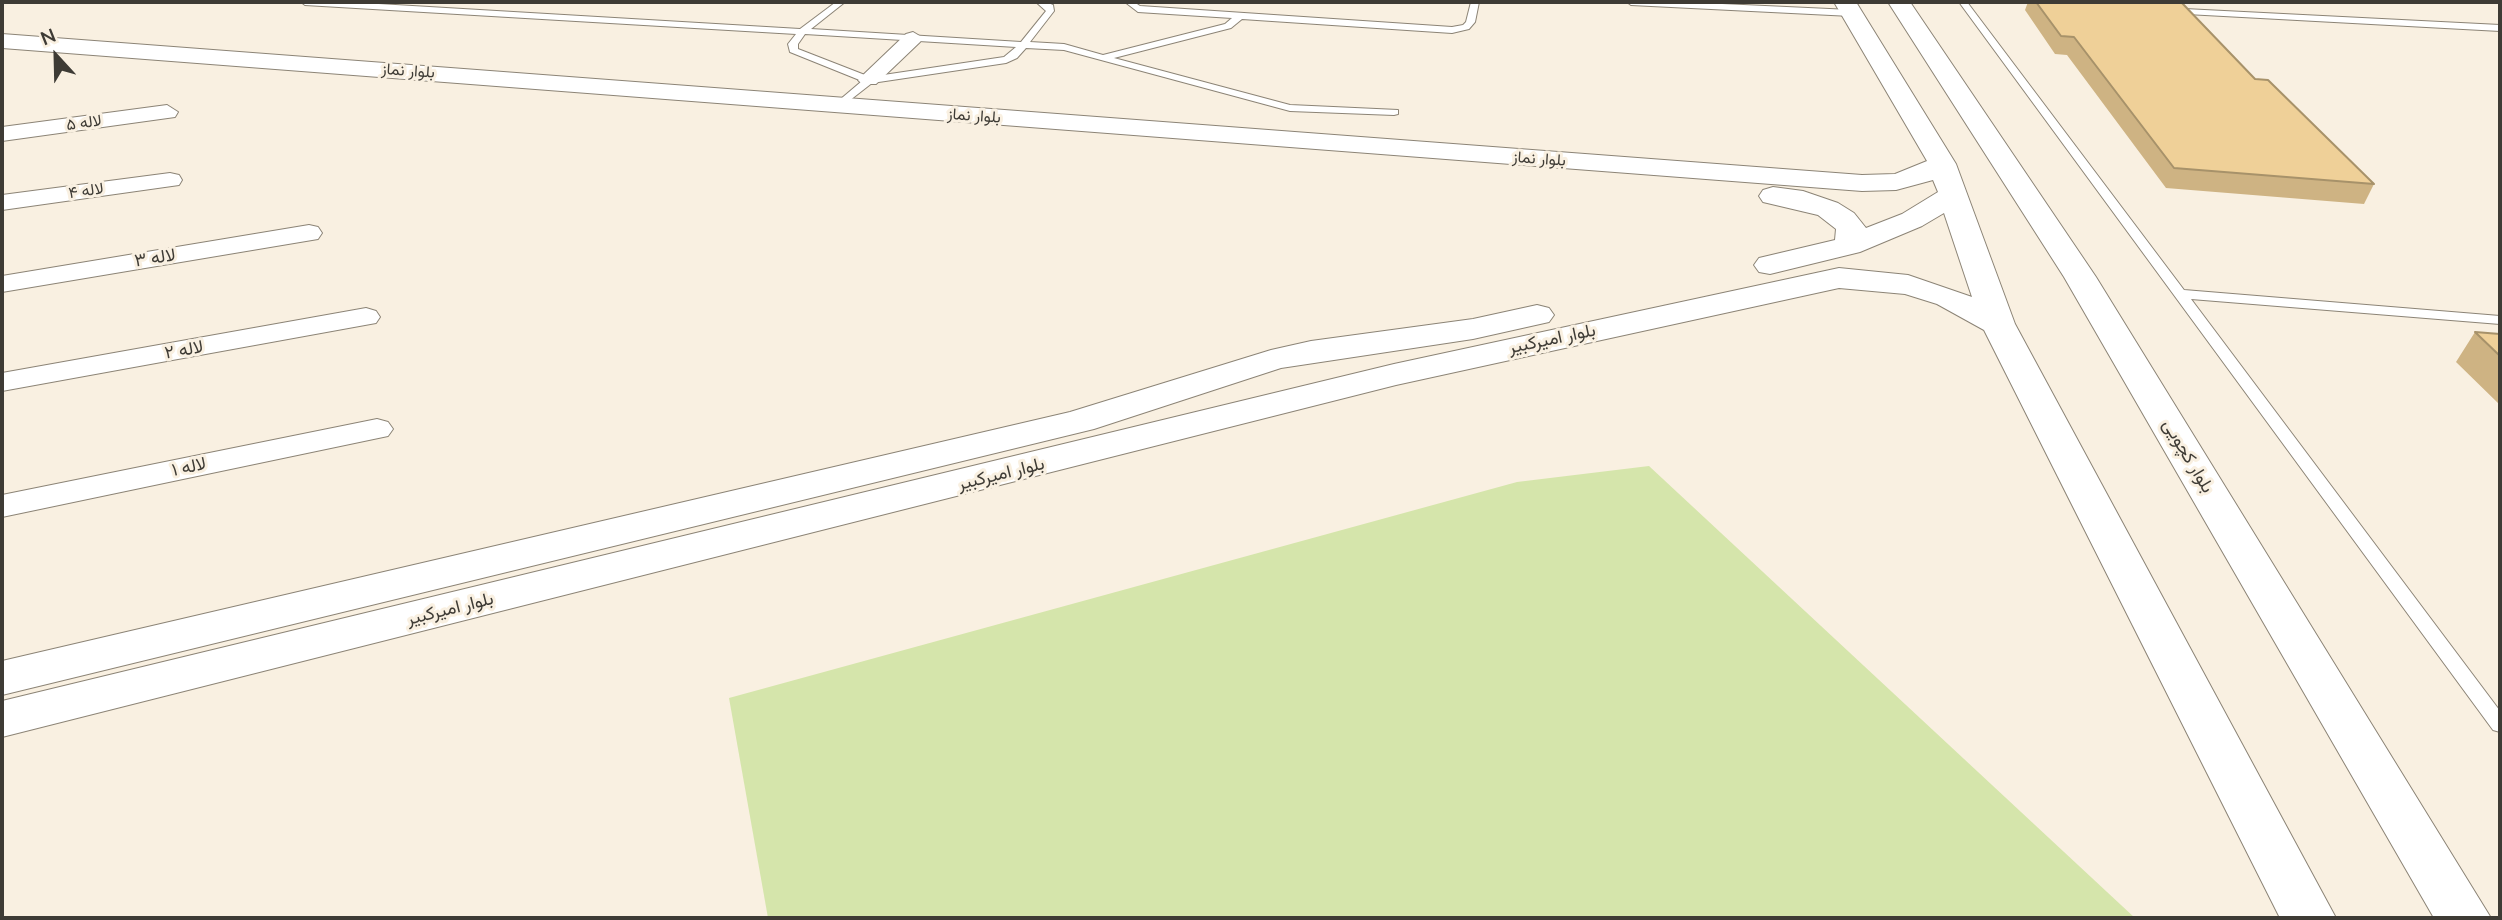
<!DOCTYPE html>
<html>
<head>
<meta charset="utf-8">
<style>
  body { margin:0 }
  #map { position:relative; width:2502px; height:920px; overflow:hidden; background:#f9f0e1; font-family:Mulish,sans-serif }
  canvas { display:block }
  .frame { position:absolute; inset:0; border:4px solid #3e3b35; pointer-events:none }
  .north { position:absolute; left:21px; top:21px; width:70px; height:70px; -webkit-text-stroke:5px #f9f0e1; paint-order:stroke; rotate:338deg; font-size:19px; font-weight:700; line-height:28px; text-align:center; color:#3e3b35 }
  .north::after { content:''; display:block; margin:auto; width:24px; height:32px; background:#3e3b35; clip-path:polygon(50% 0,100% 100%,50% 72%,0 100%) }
</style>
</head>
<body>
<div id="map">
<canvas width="2502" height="920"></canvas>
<div class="frame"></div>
<div class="north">N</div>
</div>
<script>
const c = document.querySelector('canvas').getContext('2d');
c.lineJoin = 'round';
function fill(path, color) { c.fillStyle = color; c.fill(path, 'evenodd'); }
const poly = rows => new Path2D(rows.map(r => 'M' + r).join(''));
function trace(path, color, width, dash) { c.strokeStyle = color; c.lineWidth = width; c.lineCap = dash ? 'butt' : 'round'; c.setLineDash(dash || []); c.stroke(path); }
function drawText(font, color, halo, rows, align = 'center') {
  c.font = font + ' Mulish,Vazirmatn,sans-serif'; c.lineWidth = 6; c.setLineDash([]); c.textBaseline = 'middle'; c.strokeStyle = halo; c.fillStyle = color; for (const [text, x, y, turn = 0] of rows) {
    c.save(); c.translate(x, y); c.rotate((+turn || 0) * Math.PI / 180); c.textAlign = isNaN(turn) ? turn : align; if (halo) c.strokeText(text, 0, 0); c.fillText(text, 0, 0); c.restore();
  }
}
fill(poly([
  [1649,466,2135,918,768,918,729,698,1517,482]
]), '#d5e5ab');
const lane = poly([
  [301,2,345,2,800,29,836,2,845,2,811,29,1021,42,1046,11,1036,2,1046,2,1053,5,1054,11,1030,42,1064,44,1103,55,1225,24,1232,18,1138,12,1125,2,1134,2,1140,6,1452,27,1463,25,1466,22,1471,2,1479,2,1475,22,1469,29,1452,33,1242,19,1231,28,1114,58,1290,105,1398,110,1398,114,1394,115,1290,111,1064,50,1026,48,1017,58,1006,63,872,83,840,108,835,105,836,103,862,81,790,52,788,44,796,34,305,5,301,2],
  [805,34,1016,47,1004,57,870,77,798,49,798,44,805,34],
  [1627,2,1679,2,1851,10,1855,13,1851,16,1631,5,1627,2],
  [1959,2,1967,2,2184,290,2500,316,2500,324,2191,299,2500,711,2500,732,2493,730,1959,2],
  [2165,8,2500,25,2500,31,2168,13,2164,10,2165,8]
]);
const street = poly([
  [913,32,923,38,920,42,876,84,862,84,858,80,862,76,906,34,913,32],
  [167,105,178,112,175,117,2,141,2,127,167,105],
  [170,173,179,175,182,180,179,185,2,210,2,195,170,173],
  [309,225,318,227,322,233,318,239,2,292,2,276,309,225],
  [366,308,376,311,380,317,376,323,2,391,2,373,366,308],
  [377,419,388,422,393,429,388,436,2,517,2,495,377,419]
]);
const secondary = poly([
  [1834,2,1856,2,1956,164,2015,324,2336,918,2280,918,1984,330,1937,304,1905,294,1839,288,1396,385,2,737,2,701,1394,364,1839,268,1908,275,1972,297,1944,213,1922,226,1860,252,1770,274,1759,272,1754,265,1759,258,1835,240,1836,229,1818,215,1763,202,1759,196,1763,190,1773,187,1803,191,1838,203,1854,213,1866,228,1902,214,1938,192,1933,180,1896,190,1862,191,2,48,2,34,1862,175,1895,174,1927,161,1834,2],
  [1888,2,1910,2,2096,277,2491,918,2434,918,2064,277,1888,2],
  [1537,305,1549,308,1554,315,1549,322,1473,339,1281,368,1094,429,2,695,2,661,1070,412,1271,350,1311,341,1473,319,1537,305]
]);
trace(lane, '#8c8476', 2);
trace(street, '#8c8476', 2);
trace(secondary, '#8c8476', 2);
fill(lane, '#fff');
fill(street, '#fff');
fill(secondary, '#fff');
fill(poly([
  [2028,2,2159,2,2255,79,2374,184,2364,204,2166,188,2067,55,2055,54,2025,10],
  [2475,332,2500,334,2500,405,2456,362]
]), '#ceb383');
const building = poly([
  [2036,2,2159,2,2182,3,2255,79,2268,80,2374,184,2174,168,2074,37,2061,36,2036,2],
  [2475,332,2500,334,2500,356,2475,332]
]);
fill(building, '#efd098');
trace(building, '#a7926a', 2);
drawText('16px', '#3e3b35', '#f9f0e1', [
  ["بلوار نماز",408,71,4],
  ["بلوار نماز",974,116,4],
  ["لاله ۵",84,123,-8],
  ["بلوار نماز",1539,159,4],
  ["لاله ۴",86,191,-8]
]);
drawText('18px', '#3e3b35', '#f9f0e1', [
  ["لاله ۳",155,258,-9],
  ["بلوار امیرکبیر",1552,339,-12],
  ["لاله ۲",184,350,-10],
  ["بلوار کچویی",2188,456,59],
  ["لاله ۱",189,467,-12],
  ["بلوار امیرکبیر",1001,474,-14],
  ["بلوار امیرکبیر",450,609,-14]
]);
</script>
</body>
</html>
